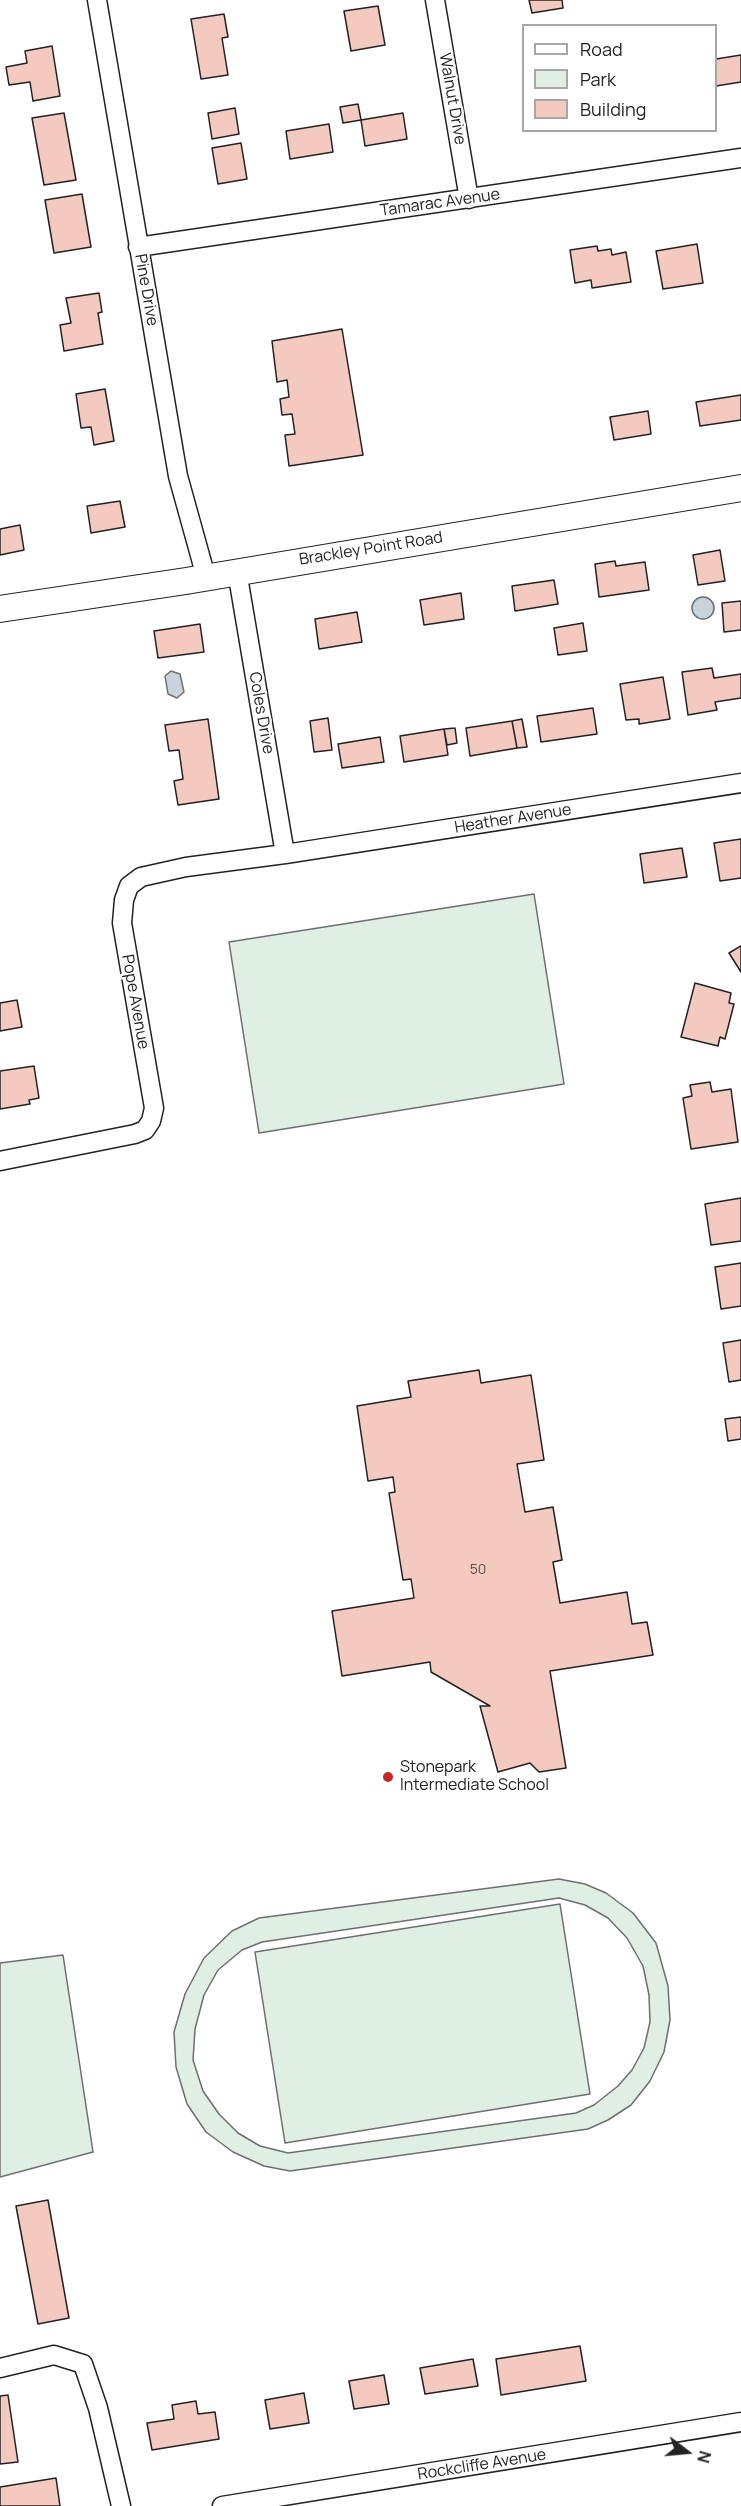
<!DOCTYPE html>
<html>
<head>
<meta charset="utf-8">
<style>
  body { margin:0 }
  #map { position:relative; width:741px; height:2506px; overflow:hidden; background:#fff; font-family:Manrope,sans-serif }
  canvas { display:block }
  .legend { position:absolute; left:522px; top:24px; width:195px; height:108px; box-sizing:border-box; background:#fff; border:2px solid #a7a7a7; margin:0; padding:8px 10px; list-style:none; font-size:18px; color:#222 }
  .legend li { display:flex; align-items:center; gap:12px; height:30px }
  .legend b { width:30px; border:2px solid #a7a7a7 }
  .north { position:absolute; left:657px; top:2422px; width:60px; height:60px; -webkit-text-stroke:4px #fff; paint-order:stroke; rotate:106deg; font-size:16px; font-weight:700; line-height:24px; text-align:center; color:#222 }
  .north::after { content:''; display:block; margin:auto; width:21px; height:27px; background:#222; clip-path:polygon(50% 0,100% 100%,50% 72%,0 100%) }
</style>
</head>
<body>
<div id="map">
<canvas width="741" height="2506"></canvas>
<ul class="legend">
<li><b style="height:8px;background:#fff"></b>Road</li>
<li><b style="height:16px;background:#e0efe3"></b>Park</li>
<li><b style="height:16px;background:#f3c9c0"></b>Building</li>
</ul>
<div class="north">N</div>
</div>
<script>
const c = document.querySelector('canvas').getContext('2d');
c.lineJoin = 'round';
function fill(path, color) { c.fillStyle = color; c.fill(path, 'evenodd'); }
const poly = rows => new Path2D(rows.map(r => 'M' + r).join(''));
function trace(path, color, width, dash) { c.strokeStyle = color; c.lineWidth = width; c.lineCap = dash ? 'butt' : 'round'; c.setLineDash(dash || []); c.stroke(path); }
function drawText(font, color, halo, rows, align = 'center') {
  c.font = font + ' Manrope,sans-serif'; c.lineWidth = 4.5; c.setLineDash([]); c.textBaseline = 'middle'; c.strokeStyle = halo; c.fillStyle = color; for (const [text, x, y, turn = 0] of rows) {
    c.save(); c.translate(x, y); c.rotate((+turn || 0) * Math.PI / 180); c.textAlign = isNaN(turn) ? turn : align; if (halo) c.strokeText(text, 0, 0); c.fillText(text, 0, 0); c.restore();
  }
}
const green = poly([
  [534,894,564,1084,259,1133,229,942,534,894],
  [559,1879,585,1884,606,1893,633,1913,656,1943,668,1986,670,2020,664,2052,650,2081,631,2105,608,2120,588,2129,290,2171,264,2166,233,2152,206,2132,187,2104,176,2067,174,2032,185,1994,204,1958,232,1931,259,1918,559,1879],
  [559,1898,585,1905,608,1918,627,1938,643,1966,649,1995,650,2022,644,2048,632,2070,618,2086,594,2105,576,2113,288,2153,260,2146,238,2133,219,2114,203,2091,193,2060,195,2029,204,1995,218,1970,242,1950,262,1942,559,1898],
  [560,1904,590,2094,285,2143,255,1952,560,1904],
  [63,1955,93,2152,0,2177,0,1963,63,1955]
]);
fill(green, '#e0efe3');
trace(green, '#6f6f6f', 1.5);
const water = poly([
  '692 608a11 11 0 1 1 22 0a11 11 0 1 1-22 0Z',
  [171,671,180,674,184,692,177,698,168,694,165,676,171,671]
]);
fill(water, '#c7d3dd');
trace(water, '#6f6f6f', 1.5);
const building = poly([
  [529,0,562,0,563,8,532,13,529,0],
  [378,6,385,45,351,51,344,11,378,6],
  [224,14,228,37,222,38,228,75,201,79,191,19,224,14],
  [52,46,60,96,33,101,30,82,9,85,6,67,27,63,25,51,52,46],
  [741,55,741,82,716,86,716,59,741,55],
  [358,104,361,120,343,123,340,107,358,104],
  [235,108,239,134,212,139,208,113,235,108],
  [64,113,76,180,44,185,32,118,64,113],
  [403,113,407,139,365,146,361,120,403,113],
  [329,124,333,152,290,159,286,131,329,124],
  [241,143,247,179,218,184,212,148,241,143],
  [82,194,91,247,54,253,45,200,82,194],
  [697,244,703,283,663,289,656,251,697,244],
  [597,246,598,251,611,249,612,255,626,252,631,282,592,288,591,280,575,283,570,250,597,246],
  [99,293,102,312,98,313,103,344,64,351,60,325,71,323,66,298,99,293],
  [342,329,363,455,289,466,285,435,295,434,292,414,282,415,280,399,289,397,287,380,277,382,272,341,342,329],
  [105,389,114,441,94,445,91,427,81,428,76,394,105,389],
  [741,395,741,420,700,426,696,402,741,395],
  [648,411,651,434,614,440,610,417,648,411],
  [120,501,125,527,91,533,87,506,120,501],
  [20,525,24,550,0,555,0,529,20,525],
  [720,550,725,581,698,585,693,555,720,550],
  [615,561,616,566,645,562,649,590,599,597,595,564,615,561],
  [554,580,558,604,515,611,512,586,554,580],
  [461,593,464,619,424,625,420,600,461,593],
  [741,601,741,630,724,632,722,603,741,601],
  [357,612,362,642,319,649,315,619,357,612],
  [583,623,587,651,558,655,554,628,583,623],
  [200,624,204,652,158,658,154,631,200,624],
  [712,668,714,678,741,674,741,698,715,702,717,710,688,715,682,672,712,668],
  [663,677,670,719,639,724,639,719,626,720,620,684,663,677],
  [593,708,597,734,541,742,537,716,593,708],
  [328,718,332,750,314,752,310,721,328,718],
  [208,719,219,799,178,805,174,781,183,779,179,750,169,751,165,725,208,719],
  [522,719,527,747,517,748,512,721,522,719],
  [512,721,517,748,470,756,466,728,512,721],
  [455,728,457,743,447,745,444,729,455,728],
  [444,729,448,755,404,762,400,736,444,729],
  [380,737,384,762,342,768,338,744,380,737],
  [741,839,741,878,720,881,714,843,741,839],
  [682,848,687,877,644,883,640,854,682,848],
  [741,946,741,972,729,953,741,946],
  [695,983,731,993,729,1003,734,1004,725,1039,720,1037,718,1046,681,1037,695,983],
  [17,1000,22,1027,0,1031,0,1003,17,1000],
  [34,1066,39,1098,29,1100,30,1104,0,1109,0,1071,34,1066],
  [710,1082,712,1092,731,1089,738,1142,691,1149,683,1098,692,1096,690,1085,710,1082],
  [741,1198,741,1241,711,1245,705,1204,741,1198],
  [741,1263,741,1306,721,1309,715,1267,741,1263],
  [741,1340,741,1380,729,1382,723,1343,741,1340],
  [479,1370,481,1383,531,1375,544,1460,517,1464,525,1512,553,1507,562,1560,553,1562,560,1603,627,1592,632,1624,647,1622,653,1655,550,1671,566,1768,539,1772,530,1763,498,1772,480,1706,490,1706,431,1672,430,1662,342,1676,332,1611,414,1598,411,1579,403,1580,389,1493,395,1492,393,1477,368,1481,357,1406,411,1397,408,1381,479,1370],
  [741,1417,741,1439,728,1441,725,1419,741,1417],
  [48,2200,69,2318,38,2324,16,2206,48,2200],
  [580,2346,586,2381,501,2395,496,2359,580,2346],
  [473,2359,478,2386,425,2394,420,2368,473,2359],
  [384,2375,389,2404,354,2409,349,2381,384,2375],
  [304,2393,309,2423,270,2429,265,2400,304,2393],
  [8,2395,18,2462,0,2464,0,2396,8,2395],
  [196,2401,198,2414,215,2412,219,2439,152,2450,147,2423,174,2419,172,2405,196,2401],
  [56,2478,60,2506,0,2506,0,2487,56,2478]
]);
fill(building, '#f3c9c0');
trace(building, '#222', 1.5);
const minor = poly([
  [97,0,178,476,206,577],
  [435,0,469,199],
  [138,247,741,158],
  [237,571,285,854],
  [0,1161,135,1134,145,1130,151,1121,154,1108,122,923,124,900,129,886,141,877,186,867,285,854,741,783],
  [0,2368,54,2355,83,2364,98,2408,121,2506],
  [222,2506,741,2422]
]);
const secondary = poly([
  [0,609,186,581,741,488]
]);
trace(minor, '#222', 21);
trace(secondary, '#222', 28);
trace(minor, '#fff', 18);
trace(secondary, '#fff', 26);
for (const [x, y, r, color] of [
  [388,1777,6,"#c62828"]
]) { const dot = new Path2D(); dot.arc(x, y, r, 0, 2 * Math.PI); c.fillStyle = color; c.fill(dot); trace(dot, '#fff', 2); }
drawText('14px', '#564c4a', null, [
  ["50",478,1570]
]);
drawText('16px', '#222', '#fff', [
  ["Walnut Drive",452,99,80],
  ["Tamarac Avenue",440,203,-8],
  ["Pine Drive",146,290,80],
  ["Brackley Point Road",371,549,-9],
  ["Coles Drive",261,713,80],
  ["Heather Avenue",513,819,-9],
  ["Pope Avenue",135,1002,80],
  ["Rockcliffe Avenue",482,2465,-9]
]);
drawText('16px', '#222', '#fff', [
  ["Stonepark",400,1768],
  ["Intermediate School",400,1786]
], 'left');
</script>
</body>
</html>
